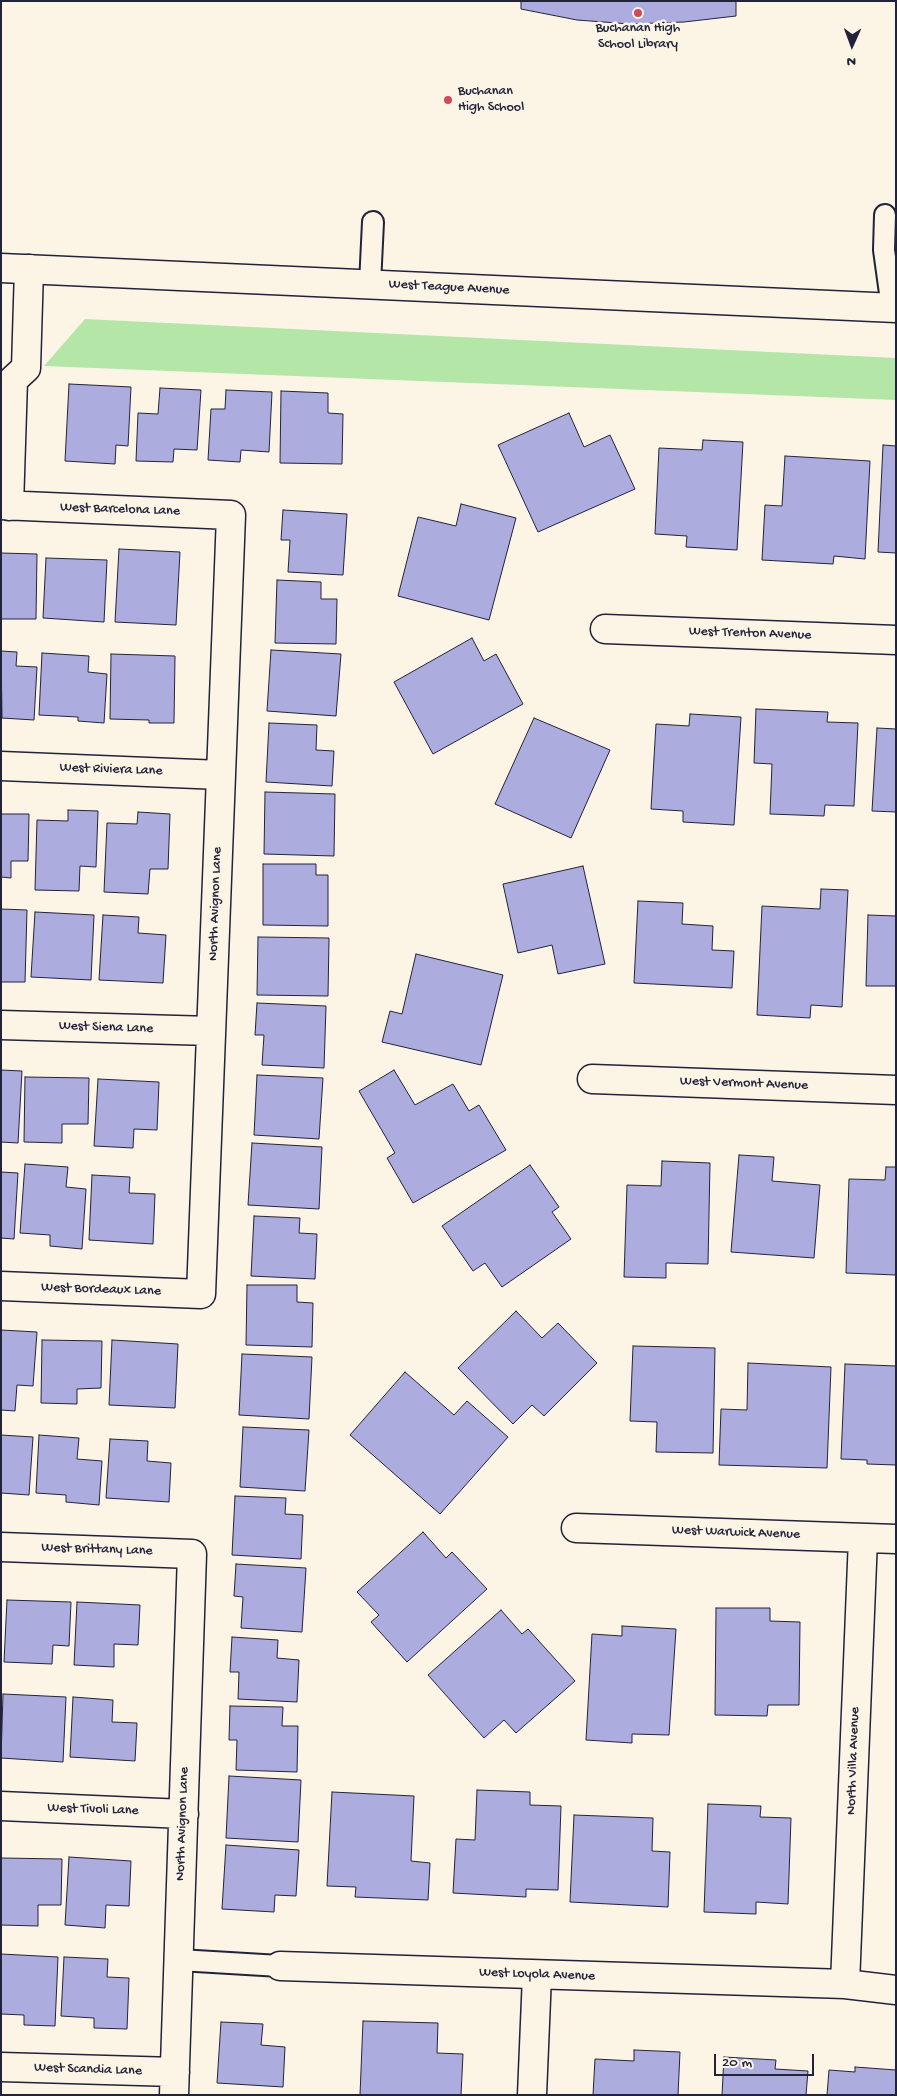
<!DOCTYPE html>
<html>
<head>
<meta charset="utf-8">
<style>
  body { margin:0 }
  #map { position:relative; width:897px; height:2096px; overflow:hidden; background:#fcf5e5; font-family:"Gochi Hand",sans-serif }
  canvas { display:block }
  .frame { position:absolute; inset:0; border:2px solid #22223b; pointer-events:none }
  .north { position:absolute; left:827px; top:20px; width:50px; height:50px; -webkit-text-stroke:4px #fcf5e5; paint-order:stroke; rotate:182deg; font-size:14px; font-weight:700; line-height:20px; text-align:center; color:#22223b }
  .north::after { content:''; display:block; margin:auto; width:18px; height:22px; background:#22223b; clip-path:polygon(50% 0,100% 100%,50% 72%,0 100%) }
  .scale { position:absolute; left:714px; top:2054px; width:100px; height:22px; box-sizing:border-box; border:2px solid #22223b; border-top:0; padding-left:6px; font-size:15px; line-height:18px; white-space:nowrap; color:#22223b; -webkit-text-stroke:4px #fcf5e5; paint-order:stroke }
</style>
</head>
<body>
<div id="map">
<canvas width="897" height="2096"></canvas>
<div class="frame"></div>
<div class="north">N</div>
<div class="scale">20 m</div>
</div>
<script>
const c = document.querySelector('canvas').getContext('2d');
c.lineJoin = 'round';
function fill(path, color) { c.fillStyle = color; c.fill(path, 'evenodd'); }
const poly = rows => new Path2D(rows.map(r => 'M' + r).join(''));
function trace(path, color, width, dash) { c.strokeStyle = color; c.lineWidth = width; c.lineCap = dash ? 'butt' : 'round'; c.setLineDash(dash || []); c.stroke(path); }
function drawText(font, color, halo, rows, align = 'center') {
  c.font = font + ' "Gochi Hand",sans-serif'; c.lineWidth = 5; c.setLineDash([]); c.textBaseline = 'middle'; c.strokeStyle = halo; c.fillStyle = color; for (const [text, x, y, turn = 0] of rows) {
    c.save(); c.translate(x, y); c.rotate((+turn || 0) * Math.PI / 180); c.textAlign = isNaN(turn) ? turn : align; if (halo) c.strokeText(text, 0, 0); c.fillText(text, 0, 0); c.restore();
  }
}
fill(poly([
  [85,319,896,358,896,400,44,366]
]), '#b4e6a7');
const building = poly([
  [521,1,736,1,736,16,684,22,630,24,577,20,521,9,521,1],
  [69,384,131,387,128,446,116,445,115,464,65,461,69,384],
  [160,388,201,390,197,450,174,449,173,462,136,461,138,413,158,414,160,388],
  [226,390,272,392,269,452,241,450,240,462,208,460,211,409,225,409,226,390],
  [281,391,328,393,328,413,343,414,342,464,280,463,281,391],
  [569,413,584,447,610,435,635,489,538,532,498,445,569,413],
  [703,440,743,442,737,550,686,547,687,536,655,534,659,448,702,450,703,440],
  [883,445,896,446,896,553,878,552,883,445],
  [785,456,870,461,865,559,834,556,833,564,762,560,765,505,782,506,785,456],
  [461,504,516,518,489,620,398,596,418,517,456,526,461,504],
  [283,510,347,514,343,575,288,572,290,540,281,540,283,510],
  [119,549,180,552,176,625,115,622,119,549],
  [1,553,37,554,36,619,1,619,1,553],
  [46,558,107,560,104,622,43,618,46,558],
  [277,580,321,582,321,599,337,599,336,644,275,643,277,580],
  [472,638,484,661,496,654,523,704,433,754,394,682,472,638],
  [271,650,341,654,336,716,267,711,271,650],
  [1,651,17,652,16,666,37,667,34,720,2,718,1,651],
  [42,653,89,656,88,672,107,674,104,723,78,721,78,717,39,715,42,653],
  [111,654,175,656,174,723,149,723,149,720,110,719,111,654],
  [756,709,828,712,827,722,858,723,854,806,825,805,824,816,770,814,772,764,754,763,756,709],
  [690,714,741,717,734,825,683,822,683,811,651,809,656,724,689,726,690,714],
  [534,718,610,750,571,838,495,804,534,718],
  [269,723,317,725,316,750,334,751,332,786,266,782,269,723],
  [877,728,896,729,896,812,872,811,877,728],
  [265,792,335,794,334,856,264,854,265,792],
  [68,810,98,811,96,867,80,866,79,891,35,890,37,820,68,821,68,810],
  [138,812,170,814,168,869,150,869,148,894,104,892,107,823,137,824,138,812],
  [1,814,29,814,28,861,11,861,11,878,1,877,1,814],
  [263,864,316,864,316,875,328,875,328,926,263,925,263,864],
  [583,866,605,964,558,974,552,945,518,953,503,884,583,866],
  [821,889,848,890,842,1007,811,1005,810,1018,757,1015,762,906,820,909,821,889],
  [638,901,683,903,682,924,713,926,712,950,734,951,732,988,634,983,638,901],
  [1,909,27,910,25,982,1,982,1,909],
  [35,912,94,915,91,980,31,977,35,912],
  [103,915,139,917,138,933,166,935,163,983,99,980,103,915],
  [868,915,896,916,896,986,866,986,868,915],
  [258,937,329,938,328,996,257,995,258,937],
  [416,954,503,975,481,1065,382,1042,390,1011,402,1014,416,954],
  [257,1003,326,1006,324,1068,262,1065,264,1035,255,1035,257,1003],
  [1,1070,22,1071,18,1143,1,1142,1,1070],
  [394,1070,415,1105,453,1084,469,1111,479,1105,506,1150,413,1203,387,1158,395,1153,359,1091,394,1070],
  [257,1075,323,1078,319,1139,254,1135,257,1075],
  [25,1077,89,1078,88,1124,62,1124,62,1143,24,1142,25,1077],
  [98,1079,159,1082,157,1130,134,1129,133,1148,94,1146,98,1079],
  [252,1143,322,1147,319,1209,248,1205,252,1143],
  [739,1155,774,1157,772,1181,820,1185,814,1258,731,1252,739,1155],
  [662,1161,710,1163,708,1264,666,1263,666,1278,624,1277,627,1185,661,1186,662,1161],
  [25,1164,68,1167,66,1187,86,1189,82,1249,50,1246,50,1235,20,1233,25,1164],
  [530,1165,559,1207,552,1212,571,1239,502,1287,485,1263,473,1271,442,1226,530,1165],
  [886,1167,896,1167,896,1275,846,1273,849,1179,885,1180,886,1167],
  [1,1172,18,1173,14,1239,1,1238,1,1172],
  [92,1175,130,1177,129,1193,155,1194,153,1244,89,1240,92,1175],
  [254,1216,300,1218,299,1233,317,1234,315,1279,251,1276,254,1216],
  [247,1285,297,1285,297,1302,313,1303,312,1347,246,1345,247,1285],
  [516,1311,542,1338,558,1323,597,1363,544,1416,532,1405,513,1424,458,1368,516,1311],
  [1,1330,37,1332,33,1386,17,1385,15,1411,1,1410,1,1330],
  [42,1340,102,1341,101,1388,77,1389,77,1404,41,1403,42,1340],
  [112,1340,178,1344,175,1408,109,1405,112,1340],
  [633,1346,715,1348,713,1453,656,1452,657,1422,630,1421,633,1346],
  [242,1354,312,1357,309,1419,239,1415,242,1354],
  [748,1363,831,1367,827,1468,719,1465,721,1409,747,1410,748,1363],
  [845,1364,896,1366,896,1465,867,1464,867,1460,841,1459,845,1364],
  [405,1372,454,1415,467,1401,508,1437,440,1514,350,1435,405,1372],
  [243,1427,309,1430,305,1491,240,1487,243,1427],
  [1,1435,33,1437,29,1495,1,1493,1,1435],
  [39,1435,79,1438,77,1459,102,1461,99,1505,66,1502,66,1495,36,1493,39,1435],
  [110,1439,148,1441,147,1461,171,1463,169,1502,106,1498,110,1439],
  [235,1496,286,1498,285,1514,303,1515,301,1559,232,1555,235,1496],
  [423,1532,446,1558,452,1552,487,1589,407,1662,371,1622,379,1615,357,1592,423,1532],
  [236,1564,306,1568,302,1632,241,1628,243,1597,234,1596,236,1564],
  [7,1600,71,1602,69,1646,53,1645,52,1664,4,1662,7,1600],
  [77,1602,140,1605,138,1645,114,1644,114,1667,74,1665,77,1602],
  [716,1608,770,1608,770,1621,800,1622,799,1705,768,1705,767,1716,715,1715,716,1608],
  [501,1610,522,1634,528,1629,575,1681,516,1733,504,1720,484,1738,428,1675,501,1610],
  [622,1626,676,1629,669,1735,632,1734,632,1743,586,1740,592,1634,622,1636,622,1626],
  [232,1637,278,1640,277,1658,299,1660,297,1702,238,1699,239,1672,230,1672,232,1637],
  [3,1694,66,1697,63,1762,1,1758,3,1694],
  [73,1697,113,1700,112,1722,137,1723,135,1761,70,1757,73,1697],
  [230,1706,283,1707,282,1726,298,1726,297,1772,236,1770,237,1740,229,1740,230,1706],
  [229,1776,301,1780,298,1842,226,1838,229,1776],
  [477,1790,530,1792,530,1805,561,1806,558,1890,526,1889,526,1897,453,1893,456,1839,475,1840,477,1790],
  [332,1792,414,1796,411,1861,430,1863,428,1900,355,1897,356,1887,327,1886,332,1792],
  [708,1804,761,1806,760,1817,791,1818,788,1904,756,1902,756,1914,704,1912,708,1804],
  [574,1815,653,1818,652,1851,670,1852,668,1907,570,1902,574,1815],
  [226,1845,299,1850,296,1896,275,1895,274,1912,222,1909,226,1845],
  [69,1857,131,1861,129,1906,106,1905,105,1928,65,1925,69,1857],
  [1,1858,62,1859,61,1905,38,1905,38,1926,1,1925,1,1858],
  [1,1954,58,1957,55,2026,24,2025,24,2015,1,2014,1,1954],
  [64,1957,108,1959,107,1977,129,1978,127,2029,94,2028,94,2018,61,2016,64,1957],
  [363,2021,438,2023,437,2053,463,2054,461,2095,360,2095,363,2021],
  [221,2022,263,2024,261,2045,285,2047,283,2087,217,2083,221,2022],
  [634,2050,680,2052,678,2095,593,2095,595,2059,634,2061,634,2050],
  [724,2057,776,2060,775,2069,808,2071,806,2095,722,2095,724,2057],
  [855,2067,896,2070,896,2095,827,2095,829,2070,855,2072,855,2067]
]);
fill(building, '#acadde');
trace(building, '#22223b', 1);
const service = poly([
  [885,215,884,250,892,308],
  [370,284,373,222],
  [179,1960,280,1966]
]);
const minor = poly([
  [1,505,231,515,201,1294,1,1286],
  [9,506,13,380,26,368,29,269],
  [605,629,896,640],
  [1,766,221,775],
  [1,1025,211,1031],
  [592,1079,896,1090],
  [576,1528,896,1539],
  [1,1547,192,1554,174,2095],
  [1,1806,184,1814],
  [280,1966,845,1984,896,1990],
  [845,1984,863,1538],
  [1,2067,175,2072],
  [532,2095,537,1975]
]);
const tertiary = poly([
  [1,268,896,308]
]);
trace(service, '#22223b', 24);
trace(minor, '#22223b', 31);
trace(tertiary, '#22223b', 31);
trace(service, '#fcf5e5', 20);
trace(minor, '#fcf5e5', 28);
trace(tertiary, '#fcf5e5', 28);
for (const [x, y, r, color] of [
  [638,13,5,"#d1495b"],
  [448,100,5,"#d1495b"]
]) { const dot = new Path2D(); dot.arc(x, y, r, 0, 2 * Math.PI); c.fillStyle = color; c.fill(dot); trace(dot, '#fcf5e5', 2); }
drawText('14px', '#22223b', '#fcf5e5', [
  ["Buchanan High",638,29],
  ["School Library",638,45],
  ["Buchanan",458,92,"left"],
  ["High School",458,108,"left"]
]);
drawText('14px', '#22223b', '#fcf5e5', [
  ["West Teague Avenue",449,288,3],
  ["West Barcelona Lane",120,510,2],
  ["West Trenton Avenue",750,634,2],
  ["West Riviera Lane",111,770,2],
  ["North Avignon Lane",216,904,-88],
  ["West Siena Lane",106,1028,2],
  ["West Vermont Avenue",744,1084,2],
  ["West Bordeaux Lane",101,1290,2],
  ["West Warwick Avenue",736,1533,2],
  ["West Brittany Lane",97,1550,2],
  ["North Villa Avenue",854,1761,-88],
  ["West Tivoli Lane",93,1810,2],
  ["North Avignon Lane",183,1824,-88],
  ["West Loyola Avenue",537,1975,2],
  ["West Scandia Lane",88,2070,2]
]);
</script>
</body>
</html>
